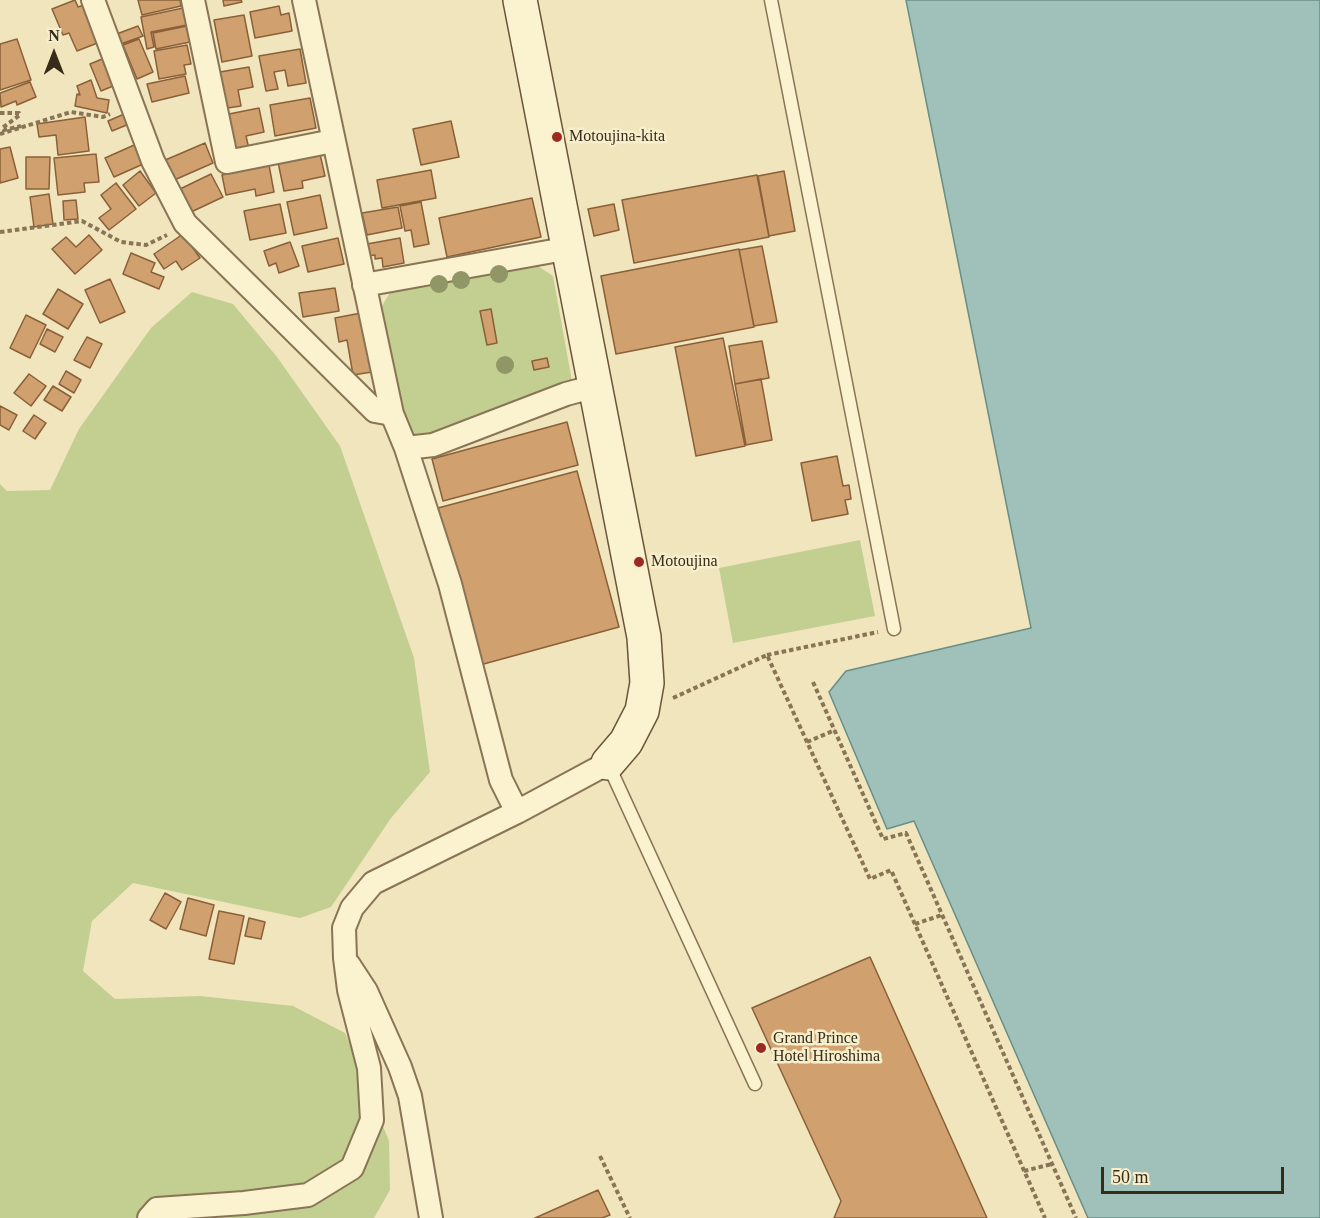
<!DOCTYPE html>
<html>
<head>
<meta charset="utf-8">
<style>
  body { margin:0 }
  #map { position:relative; width:1320px; height:1218px; overflow:hidden; background:#f0e5bc; font-family:"Times New Roman",serif }
  canvas { display:block }
  .north { position:absolute; left:24px; top:24px; width:60px; height:60px; -webkit-text-stroke:4px #f7efcc; paint-order:stroke; rotate:0deg; font-size:16px; font-weight:700; line-height:24px; text-align:center; color:#372b1a }
  .north::after { content:''; display:block; margin:auto; width:21px; height:27px; background:#372b1a; clip-path:polygon(50% 0,100% 100%,50% 72%,0 100%) }
  .scale { position:absolute; left:1101px; top:1167px; width:183px; height:27px; box-sizing:border-box; border:3px solid #372b1a; border-top:0; padding-left:8px; font-size:18px; line-height:21px; white-space:nowrap; color:#372b1a; -webkit-text-stroke:4px #f7efcc; paint-order:stroke }
</style>
</head>
<body>
<div id="map">
<canvas width="1320" height="1218"></canvas>
<div class="north">N</div>
<div class="scale">50 m</div>
</div>
<script>
const c = document.querySelector('canvas').getContext('2d');
c.lineJoin = 'round';
function fill(path, color) { c.fillStyle = color; c.fill(path, 'evenodd'); }
const poly = rows => new Path2D(rows.map(r => 'M' + r).join(''));
function trace(path, color, width, dash) { c.strokeStyle = color; c.lineWidth = width; c.lineCap = dash ? 'butt' : 'round'; c.setLineDash(dash || []); c.stroke(path); }
function drawText(font, color, halo, rows, align = 'center') {
  c.font = font + ' "Times New Roman",serif'; c.lineWidth = 5; c.setLineDash([]); c.textBaseline = 'middle'; c.strokeStyle = halo; c.fillStyle = color; for (const [text, x, y, turn = 0] of rows) {
    c.save(); c.translate(x, y); c.rotate((+turn || 0) * Math.PI / 180); c.textAlign = isNaN(turn) ? turn : align; if (halo) c.strokeText(text, 0, 0); c.fillText(text, 0, 0); c.restore();
  }
}
fill(poly([
  [535,264,553,276,573,387,427,441,405,435,380,309,391,291],
  [192,292,233,304,277,357,340,446,414,658,430,772,391,818,331,907,300,918,133,883,92,921,83,971,115,999,200,996,293,1006,345,1033,389,1141,390,1190,374,1218,0,1218,0,484,7,491,50,490,79,429,151,328],
  [860,540,875,616,733,643,719,568]
]), '#c2cf90');
const water = poly([
  [906,0,1320,0,1320,1218,1088,1218,914,821,887,829,829,692,846,671,1031,628,906,0]
]);
fill(water, '#a0c1ba');
trace(water, '#678f88', 1.5);
const building = poly([
  [75,0,78,7,84,5,100,42,77,51,69,33,63,35,52,9,75,0],
  [138,0,180,0,181,6,142,15,138,0],
  [223,0,241,0,242,2,224,6,223,0],
  [279,6,281,15,289,13,292,31,255,38,250,12,279,6],
  [183,8,187,25,151,32,154,47,147,49,141,17,183,8],
  [244,15,252,56,222,62,214,20,244,15],
  [138,26,143,36,118,45,114,35,138,26],
  [187,26,190,42,156,49,153,33,187,26],
  [17,39,31,80,0,90,0,44,17,39],
  [139,39,153,72,137,79,123,45,139,39],
  [187,45,191,64,184,65,186,74,159,79,154,51,187,45],
  [300,49,306,83,288,86,285,70,274,72,278,89,266,91,259,56,300,49],
  [107,57,118,84,101,91,90,64,107,57],
  [249,67,253,87,238,90,241,106,221,109,214,73,249,67],
  [185,76,189,93,152,102,147,84,185,76],
  [91,80,97,98,109,100,107,113,75,106,77,94,80,95,77,86,91,80],
  [30,82,36,97,17,105,16,101,1,107,0,93,30,82],
  [310,98,316,128,275,136,270,105,310,98],
  [259,108,264,132,246,136,249,149,232,152,224,115,259,108],
  [129,112,134,122,112,131,108,121,129,112],
  [85,117,89,151,58,155,56,135,39,137,37,124,85,117],
  [451,121,459,157,421,165,413,129,451,121],
  [141,142,150,161,114,177,105,158,141,142],
  [205,143,213,163,172,181,163,161,205,143],
  [10,147,18,178,0,183,0,149,10,147],
  [96,154,99,182,84,183,85,192,58,195,54,158,96,154],
  [320,154,325,176,302,181,303,188,284,191,278,162,320,154],
  [26,157,50,157,49,189,26,189,26,157],
  [269,165,274,192,256,196,255,189,226,195,222,175,269,165],
  [431,170,436,198,382,208,377,180,431,170],
  [140,171,156,193,139,206,123,185,140,171],
  [784,171,795,231,769,236,758,176,784,171],
  [211,174,223,197,189,213,178,190,211,174],
  [757,175,769,237,634,263,622,200,757,175],
  [116,183,136,209,109,230,99,218,111,209,101,195,116,183],
  [49,194,53,224,34,227,30,197,49,194],
  [320,195,327,228,294,235,287,202,320,195],
  [532,198,541,237,447,257,439,218,532,198],
  [76,200,78,219,64,220,63,201,76,200],
  [421,202,429,244,414,247,411,230,405,231,400,206,421,202],
  [280,204,286,233,250,240,244,211,280,204],
  [614,204,619,230,594,236,588,209,614,204],
  [398,207,402,228,367,235,362,213,398,207],
  [183,234,200,258,182,270,176,261,164,269,154,254,183,234],
  [89,235,102,250,75,274,52,249,66,237,76,247,89,235],
  [338,238,344,264,308,272,302,246,338,238],
  [400,238,404,263,383,267,382,258,375,259,375,255,369,256,367,244,400,238],
  [290,242,299,266,279,273,276,263,269,266,264,251,290,242],
  [762,246,777,322,754,326,739,250,762,246],
  [739,249,754,327,616,354,601,276,739,249],
  [131,253,155,263,151,272,164,277,159,289,123,274,131,253],
  [110,279,125,312,100,323,85,290,110,279],
  [335,288,339,311,303,317,299,293,335,288],
  [58,289,83,304,68,329,43,314,58,289],
  [491,309,497,343,487,345,480,311,491,309],
  [361,313,372,372,353,375,347,340,339,342,335,318,361,313],
  [26,315,46,325,30,358,10,348,26,315],
  [47,329,63,337,55,352,40,344,47,329],
  [87,337,102,344,90,368,74,360,87,337],
  [723,338,745,446,696,456,675,347,723,338],
  [762,341,769,378,735,384,729,346,762,341],
  [547,358,549,367,534,370,532,361,547,358],
  [66,371,81,380,74,393,59,384,66,371],
  [29,374,46,386,31,406,14,393,29,374],
  [761,379,772,440,746,445,735,384,761,379],
  [53,386,71,397,62,411,44,400,53,386],
  [0,406,17,415,9,430,0,425,0,406],
  [34,415,46,423,35,439,23,431,34,415],
  [567,422,578,465,443,501,432,459,567,422],
  [837,456,843,486,849,485,851,499,845,500,848,514,812,521,801,463,837,456],
  [577,471,619,627,480,665,438,508,577,471],
  [165,893,181,902,166,929,150,920,165,893],
  [188,898,214,905,206,936,180,929,188,898],
  [219,911,244,916,234,964,209,959,219,911],
  [249,918,265,922,261,939,245,936,249,918],
  [870,957,987,1218,834,1218,841,1201,752,1008,870,957],
  [598,1190,610,1215,602,1218,535,1218,598,1190]
]);
fill(building, '#d1a06f');
trace(building, '#8a6039', 1.5);
const lane = poly([
  [771,0,894,629],
  [608,764,755,1084]
]);
const street = poly([
  [93,0,153,161,185,223,375,411,392,414],
  [193,0,227,162,333,141],
  [304,0,392,414,406,448,450,584,501,780,517,812],
  [364,285,570,248],
  [406,448,433,445,566,394,596,386],
  [349,965,366,991,400,1067,410,1096,431,1218],
  [149,1218,157,1209,244,1203,308,1195,352,1168,372,1120,369,1068,349,990,345,958,344,928,352,908,373,883,517,812,608,763]
]);
const secondary = poly([
  [520,0,644,637,647,683,642,711,626,742,608,763]
]);
trace(lane, '#897555', 15);
trace(street, '#897555', 26);
trace(secondary, '#6a5538', 36);
trace(poly([
  [0,113,19,113,20,115,2,128,4,130,21,126],
  [0,134,71,112,103,117,110,114],
  [0,232,82,221,121,242,146,245,167,235],
  [767,655,878,632],
  [813,682,883,839,906,833,1076,1218],
  [673,698,767,655,870,879,891,870,1045,1218],
  [807,742,835,730],
  [915,924,942,915],
  [600,1156,630,1218],
  [1024,1171,1052,1164]
]), '#897555', 4, [4.5, 3]);
trace(lane, '#fbf2cf', 12);
trace(street, '#fbf2cf', 22);
trace(secondary, '#fbf2cf', 33);
c.fillStyle = '#919666';
for (const [x, y] of [
  [499,274],
  [461,280],
  [439,284],
  [505,365]
]) { c.beginPath(); c.arc(x, y, 9, 0, 2 * Math.PI); c.fill(); }
for (const [x, y, r, color] of [
  [557,137,6,"#9c2a21"],
  [639,562,6,"#9c2a21"],
  [761,1048,6,"#9c2a21"]
]) { const dot = new Path2D(); dot.arc(x, y, r, 0, 2 * Math.PI); c.fillStyle = color; c.fill(dot); trace(dot, '#f7efcc', 2); }
drawText('16px', '#372b1a', '#f7efcc', [
  ["Motoujina-kita",569,137],
  ["Motoujina",651,562],
  ["Grand Prince",773,1039],
  ["Hotel Hiroshima",773,1057]
], 'left');
</script>
</body>
</html>
